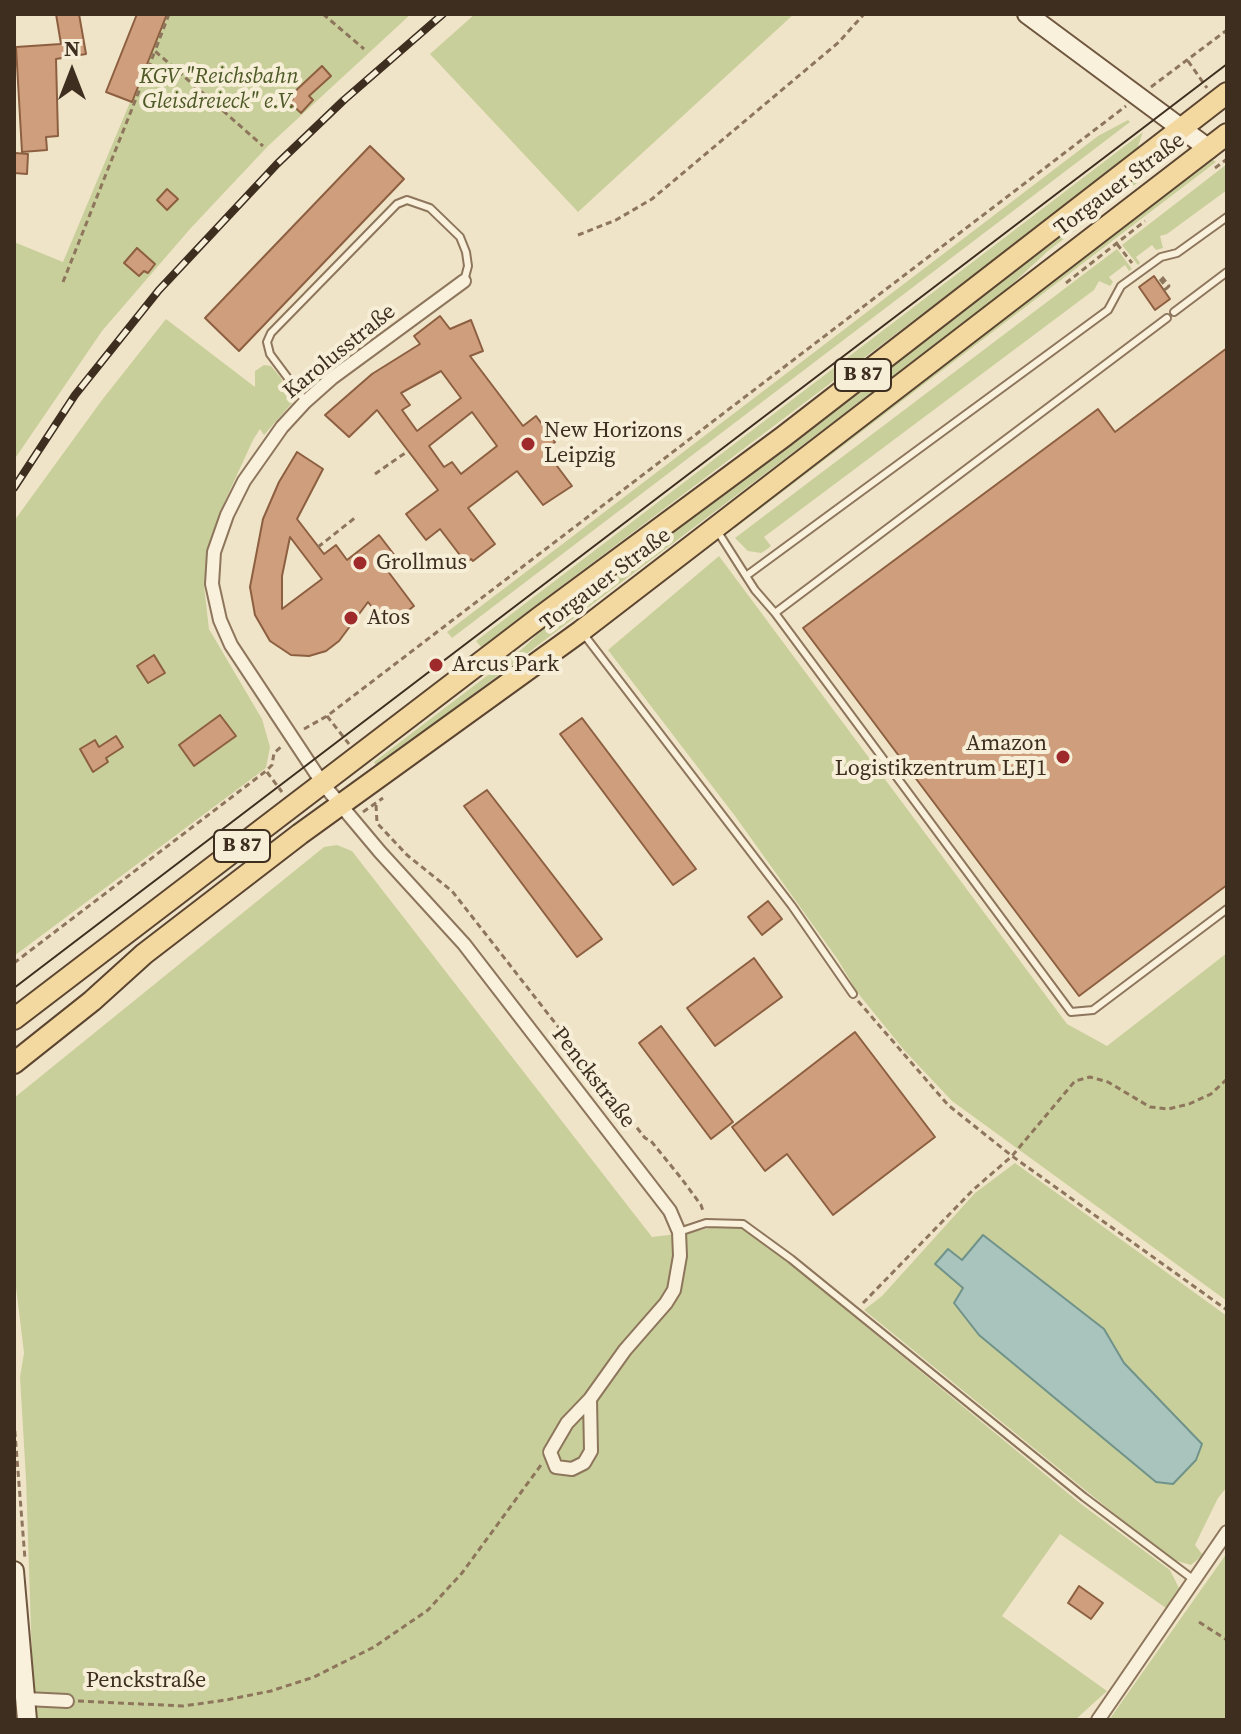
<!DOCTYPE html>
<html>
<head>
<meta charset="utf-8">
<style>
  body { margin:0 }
  #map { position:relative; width:1241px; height:1734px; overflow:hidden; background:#f0e4c8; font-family:"Source Serif 4",serif }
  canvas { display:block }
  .frame { position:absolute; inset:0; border:16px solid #3d2e20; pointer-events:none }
  .north { position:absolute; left:32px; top:32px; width:80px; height:80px; -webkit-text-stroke:6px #f7eed8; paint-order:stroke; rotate:0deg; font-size:22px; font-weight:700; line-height:32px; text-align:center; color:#3d2e20 }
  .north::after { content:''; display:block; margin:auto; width:28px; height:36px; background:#3d2e20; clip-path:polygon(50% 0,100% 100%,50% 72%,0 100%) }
</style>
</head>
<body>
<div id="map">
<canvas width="1241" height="1734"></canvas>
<div class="frame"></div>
<div class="north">N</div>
</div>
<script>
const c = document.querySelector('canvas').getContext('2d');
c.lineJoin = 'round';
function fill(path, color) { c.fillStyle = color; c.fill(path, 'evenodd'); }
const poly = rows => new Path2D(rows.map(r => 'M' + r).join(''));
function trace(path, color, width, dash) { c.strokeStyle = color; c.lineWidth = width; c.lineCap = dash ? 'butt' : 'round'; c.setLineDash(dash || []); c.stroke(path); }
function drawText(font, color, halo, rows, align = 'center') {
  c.font = font + ' "Source Serif 4",serif'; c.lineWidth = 8; c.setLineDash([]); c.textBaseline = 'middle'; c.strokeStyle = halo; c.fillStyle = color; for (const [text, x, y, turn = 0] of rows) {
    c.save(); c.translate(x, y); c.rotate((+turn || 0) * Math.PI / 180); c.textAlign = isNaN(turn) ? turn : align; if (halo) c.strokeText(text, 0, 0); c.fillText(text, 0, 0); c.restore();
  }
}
fill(poly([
  [167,14,411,14,268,146,190,229,102,331,14,460,14,242,63,262],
  [475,14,794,14,578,212,430,54],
  [1128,120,1130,122,452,638,447,632,1098,136],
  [1143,132,1137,149,1126,160,481,647,476,641],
  [1168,151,1167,157,1158,167,1048,251,996,299,377,767,374,762,522,649,563,610],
  [1210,157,1216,162,735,528,737,517],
  [1227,164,1227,190,1167,234,1160,236,1163,248,1156,250,1152,245,1136,257,1140,263,1138,265,1122,245],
  [1117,249,1132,269,1129,271,1125,265,1109,277,1113,282,1110,286,1099,281,1094,290,764,537,771,546,766,550,761,553,748,551,735,538],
  [166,319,255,387,255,371,264,365,271,366,281,378,292,403,264,435,260,429,253,440,225,501,212,539,204,586,209,629,262,719,270,747,266,768,14,956,14,521,102,400],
  [719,556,1067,1024,1107,1046,1227,953,1227,1301,952,1101,904,1050,857,992,838,960,735,816,608,650],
  [337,845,352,851,652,1237,693,1232,718,1226,743,1228,788,1262,1081,1504,1170,1570,1179,1588,1166,1608,1060,1534,1002,1616,1107,1691,1075,1720,34,1720,26,1479,20,1377,24,1353,14,1271,14,1098,324,847],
  [1015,1163,1227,1316,1227,1487,1218,1498,1195,1545,1203,1555,1191,1565,1170,1559,864,1310,882,1296,975,1193],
  [983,1236,1104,1329,1124,1363,1202,1444,1156,1482,979,1335,955,1303,963,1288,948,1249,961,1260],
  [1227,1553,1227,1720,1109,1720,1205,1584]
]), '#c9cf9b');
const water = poly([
  [983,1235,1104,1329,1124,1363,1202,1444,1196,1460,1173,1484,1156,1482,979,1335,954,1303,963,1288,935,1264,948,1249,962,1260,983,1235]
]);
fill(water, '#a9c4bc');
trace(water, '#6f938a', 2);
const building = poly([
  [56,14,79,14,86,54,56,59,58,136,46,137,47,150,22,152,16,47,61,44,56,14],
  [137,14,167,14,132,102,106,92,137,14],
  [322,66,331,76,309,96,313,100,301,113,289,102,293,99,290,96,322,66],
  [370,146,404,179,239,351,205,318,370,146],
  [15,153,28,154,27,174,14,173,15,153],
  [167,189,178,199,167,210,157,200,167,189],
  [137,248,155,264,148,273,144,271,139,276,124,263,137,248],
  [1154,276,1170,299,1155,310,1139,287,1154,276],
  [440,316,450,329,471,320,483,351,470,356,523,426,536,416,555,442,545,450,572,486,543,505,517,471,468,508,495,544,473,561,471,559,466,563,440,529,426,540,406,514,438,490,377,410,349,437,325,415,372,374,420,344,414,336,440,316],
  [441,371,461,398,417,431,402,410,410,405,401,393,441,371],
  [472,412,497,446,461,474,452,462,444,467,429,446,472,412],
  [1227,348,1227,885,1079,996,803,628,1098,409,1115,432,1227,348],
  [297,452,323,469,297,519,324,554,336,545,347,560,379,535,399,561,387,570,414,606,392,623,390,621,386,625,368,602,339,641,326,651,309,656,291,655,270,641,255,615,250,587,263,519,279,482,297,452],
  [290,537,322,579,282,609,282,576,290,537],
  [154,655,165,673,148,683,137,666,154,655],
  [220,715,236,736,194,766,179,745,220,715],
  [582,718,696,869,673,885,560,734,582,718],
  [116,736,123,747,106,758,108,762,93,772,80,749,95,740,99,747,116,736],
  [487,790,602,939,577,957,464,806,487,790],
  [768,901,782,919,762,935,748,917,768,901],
  [754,958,782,997,715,1046,687,1008,754,958],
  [661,1026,733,1122,711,1139,639,1043,661,1026],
  [855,1032,935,1137,833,1215,787,1154,765,1171,732,1127,855,1032],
  [1079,1586,1103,1603,1091,1619,1068,1603,1079,1586]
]);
fill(building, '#cf9f7d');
trace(building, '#8d5f41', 2);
const service = poly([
  [1174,312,1227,272],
  [305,401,270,354,267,342,271,333,397,204,407,200,430,208,460,237,466,252,468,266,464,281],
  [718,532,746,576,1108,310,1121,286,1161,257,1177,253,1227,217],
  [746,576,755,590,775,613,1167,318],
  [775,613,1071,1012,1093,1010,1227,909],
  [582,632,792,906,853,994],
  [679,1232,706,1223,743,1224,791,1259,1084,1497,1194,1580]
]);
const minor = poly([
  [464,281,332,378,305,402,282,427,244,481,227,515,214,552,212,584,220,620,231,645,323,784,380,852,464,944,670,1211,679,1232,680,1256,674,1290,666,1303,625,1350,590,1399,567,1423,550,1452,556,1467,572,1469,584,1463,591,1451,590,1399],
  [26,1699,67,1701],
  [1098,1720,1227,1532]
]);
const secondary = poly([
  [1027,14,1209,149],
  [14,1571,27,1720]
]);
const primary = poly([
  [14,1019,540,617,783,437,1227,93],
  [14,1063,92,1001,144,954,300,834,581,631,1227,134]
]);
trace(service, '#8d765c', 10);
trace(minor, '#8d765c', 16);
trace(secondary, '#6f573f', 22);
trace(primary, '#5b4430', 24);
trace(poly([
  [169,14,155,51,263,146],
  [323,14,364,49],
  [1188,61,1207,88],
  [1151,87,1227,30],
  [1215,168,1227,159],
  [578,235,616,220,652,199,839,42,864,14],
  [1117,244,1132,263],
  [1162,277,1169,286,1167,288],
  [1160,279,1167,288,1164,290],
  [63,282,155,51],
  [1066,283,1145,221],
  [375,474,408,451],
  [318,547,356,517],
  [327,716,349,744],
  [304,729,327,716,1126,106],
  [267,772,282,792],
  [376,805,377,823,407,855,452,891,645,1138,651,1141,681,1178,701,1205,703,1211],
  [363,812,383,798],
  [14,963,266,771,272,765,274,753,282,746],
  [858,1001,948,1105,1012,1156,1227,1310],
  [863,1303,973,1190,1012,1156,1075,1081,1090,1077,1108,1082,1150,1107,1168,1109,1189,1104,1211,1094,1227,1079],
  [14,1337,14,1339],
  [14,1421,25,1559],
  [1199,1622,1227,1640],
  [78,1701,183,1706,226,1700,271,1691,314,1677,374,1647,428,1610,462,1573,541,1465]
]), '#8d765c', 3, [6, 4]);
trace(service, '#faf1dc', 6);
trace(minor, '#faf1dc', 12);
trace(secondary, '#faf1dc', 18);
trace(primary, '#f3d9a0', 20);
trace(poly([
  [14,988,1227,64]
]), '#3d2e20', 2);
const rail = poly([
  [14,488,75,395,159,290,277,164,344,100,443,14]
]);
trace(rail, '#3d2e20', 8);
trace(rail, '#f7eed8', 5, [15]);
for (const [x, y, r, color] of [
  [528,444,8,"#9e2a2b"],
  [360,563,8,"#9e2a2b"],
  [351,618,8,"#9e2a2b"],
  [436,665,8,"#9e2a2b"],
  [1063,757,8,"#9e2a2b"]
]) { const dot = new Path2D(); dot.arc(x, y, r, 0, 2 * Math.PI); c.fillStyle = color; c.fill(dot); trace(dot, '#f7eed8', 3); }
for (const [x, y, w] of [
  [863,375,56],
  [242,846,56]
]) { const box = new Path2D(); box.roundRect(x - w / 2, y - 16, w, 32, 6); c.fillStyle = '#f7eed8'; c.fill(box); trace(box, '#3d2e20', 2); }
drawText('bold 20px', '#3d2e20', null, [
  ["B 87",863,375],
  ["B 87",242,846]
]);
drawText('italic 22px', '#4d5a26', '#f7eed8', [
  ["KGV \"Reichsbahn",219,77],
  ["Gleisdreieck\" e.V.",219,102]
]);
drawText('22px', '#3d2e20', '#f7eed8', [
  ["Torgauer Straße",1120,185,-37],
  ["Karolusstraße",340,352,-39],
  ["Torgauer Straße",606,580,-37],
  ["Penckstraße",593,1078,52],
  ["Penckstraße",146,1681]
]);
drawText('22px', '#3d2e20', '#f7eed8', [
  ["New Horizons",544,431],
  ["Leipzig",544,456],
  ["Grollmus",376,563],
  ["Atos",367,618],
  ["Arcus Park",452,665],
  ["Amazon",1047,744,"right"],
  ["Logistikzentrum LEJ1",1047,769,"right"]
], 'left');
</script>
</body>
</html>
